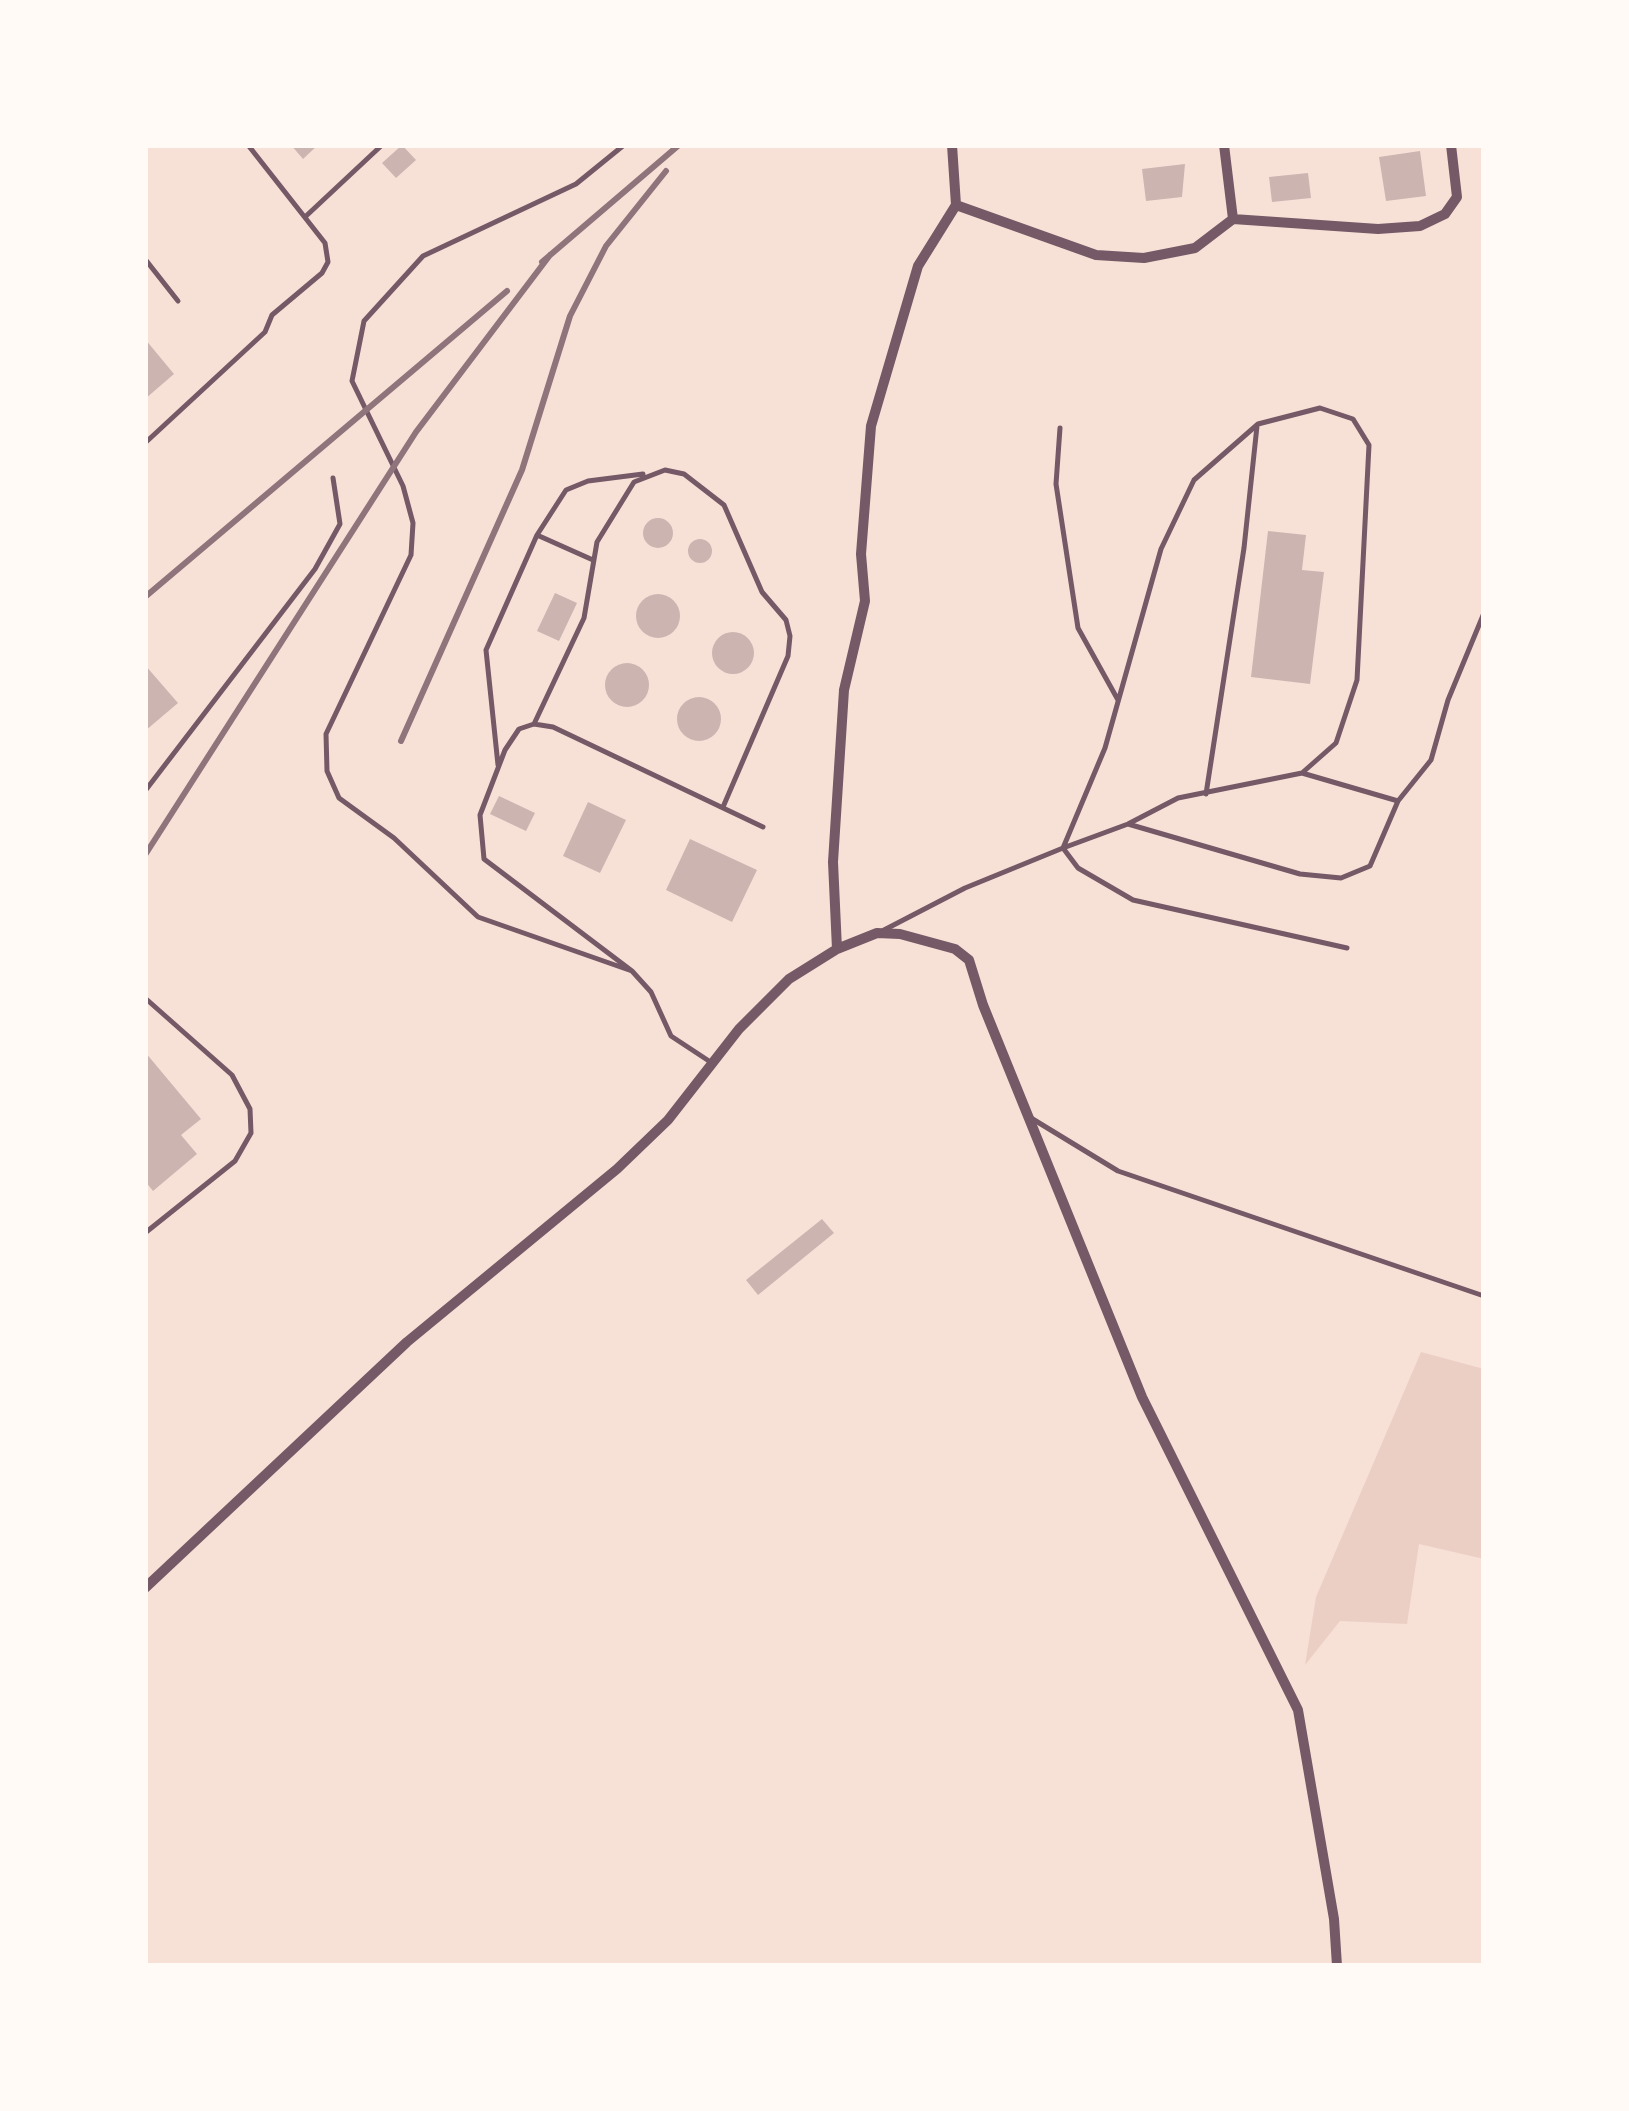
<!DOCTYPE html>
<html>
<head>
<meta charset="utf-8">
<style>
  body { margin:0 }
  #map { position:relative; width:1629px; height:2111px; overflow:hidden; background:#f7e1d7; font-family:"IBM Plex Sans",sans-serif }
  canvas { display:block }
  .frame { position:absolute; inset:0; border:148px solid #fffaf5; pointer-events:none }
</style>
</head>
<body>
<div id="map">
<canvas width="1629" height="2111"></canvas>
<div class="frame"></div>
</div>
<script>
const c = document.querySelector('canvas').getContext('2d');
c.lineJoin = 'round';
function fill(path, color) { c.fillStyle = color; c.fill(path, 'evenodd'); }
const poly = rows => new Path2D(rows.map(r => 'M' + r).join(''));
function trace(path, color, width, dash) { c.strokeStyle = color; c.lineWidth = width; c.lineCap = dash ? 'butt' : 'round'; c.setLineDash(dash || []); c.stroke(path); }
fill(poly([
  [1421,1352,1484,1369,1484,1559,1419,1544,1407,1624,1340,1621,1305,1665,1316,1597]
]), '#ebcfc5');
fill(poly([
  [291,145,318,145,303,159],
  [402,145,416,160,396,178,382,163],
  [1420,151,1426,196,1386,201,1379,157],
  [1185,164,1182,197,1146,201,1142,169],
  [1308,173,1311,198,1272,202,1269,177],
  [145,339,174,374,145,399],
  '643 533a15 15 0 1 1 30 0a15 15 0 1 1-30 0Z',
  [1268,531,1306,535,1302,570,1324,572,1310,684,1251,677],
  '688 551a12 12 0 1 1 24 0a12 12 0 1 1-24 0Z',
  [555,593,577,603,559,641,537,631],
  '636 616a22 22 0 1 1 44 0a22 22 0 1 1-44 0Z',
  '712 653a21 21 0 1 1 42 0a21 21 0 1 1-42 0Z',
  '605 685a22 22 0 1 1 44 0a22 22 0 1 1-44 0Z',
  [145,665,178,703,145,731],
  '677 719a22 22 0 1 1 44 0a22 22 0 1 1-44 0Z',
  [499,796,535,813,526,831,490,814],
  [588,802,626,820,600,873,563,856],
  [690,839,757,870,732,922,666,890],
  [145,1052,201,1119,181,1135,197,1154,153,1191,145,1181],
  [822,1219,834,1233,758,1295,746,1280]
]), '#ccb4b1');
trace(poly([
  [624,145,576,184,423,256,364,321,352,381,403,486,413,523,411,555,326,734,327,771,339,798,394,838,478,917,632,971],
  [305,217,382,145],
  [145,259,178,301],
  [1060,428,1056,484,1078,628,1118,700],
  [145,443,265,332,272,315,322,273,328,262,325,243,248,145],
  [537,535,593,560],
  [534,724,584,618,597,542,634,482,665,470,684,474,724,505,762,592,786,620,790,636,788,656,723,807],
  [498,765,486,650,537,535,566,490,588,481,643,474],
  [1302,773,1398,801],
  [145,791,315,569,340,524,333,478],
  [1206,794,1244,548,1257,426],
  [1128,824,1300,874,1341,878,1370,866,1398,801,1431,760,1448,700,1484,613],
  [884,930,965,888,1063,848,1128,824,1178,798,1302,773,1336,743,1357,680,1369,445,1353,419,1320,408,1258,424,1194,480,1161,549,1105,748,1063,848,1078,868,1133,900,1347,948],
  [145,998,232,1075,250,1109,251,1133,235,1161,145,1233],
  [712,1063,671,1036,651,992,632,971,484,859,480,815,505,750,519,729,534,724,553,727,763,827],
  [1031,1118,1118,1171,1484,1296]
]), '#755966', 5);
trace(poly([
  [1224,145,1233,219],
  [956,205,1096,255,1144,258,1195,248,1233,219,1378,229,1420,226,1445,214,1457,197,1451,145],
  [837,949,877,933,900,934,955,949,969,960,983,1005,1142,1397,1298,1710,1334,1919,1337,1966],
  [145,1588,407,1342,617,1169,668,1120,739,1029,789,979,837,949,833,862,844,690,865,601,861,554,871,426,918,266,956,205,952,145]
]), '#755966', 10);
trace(poly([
  [542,262,679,145],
  [145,597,507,291],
  [401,741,522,470,570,316,606,246,666,171],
  [145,855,416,432,550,255]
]), '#8f747c', 6);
</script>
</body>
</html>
